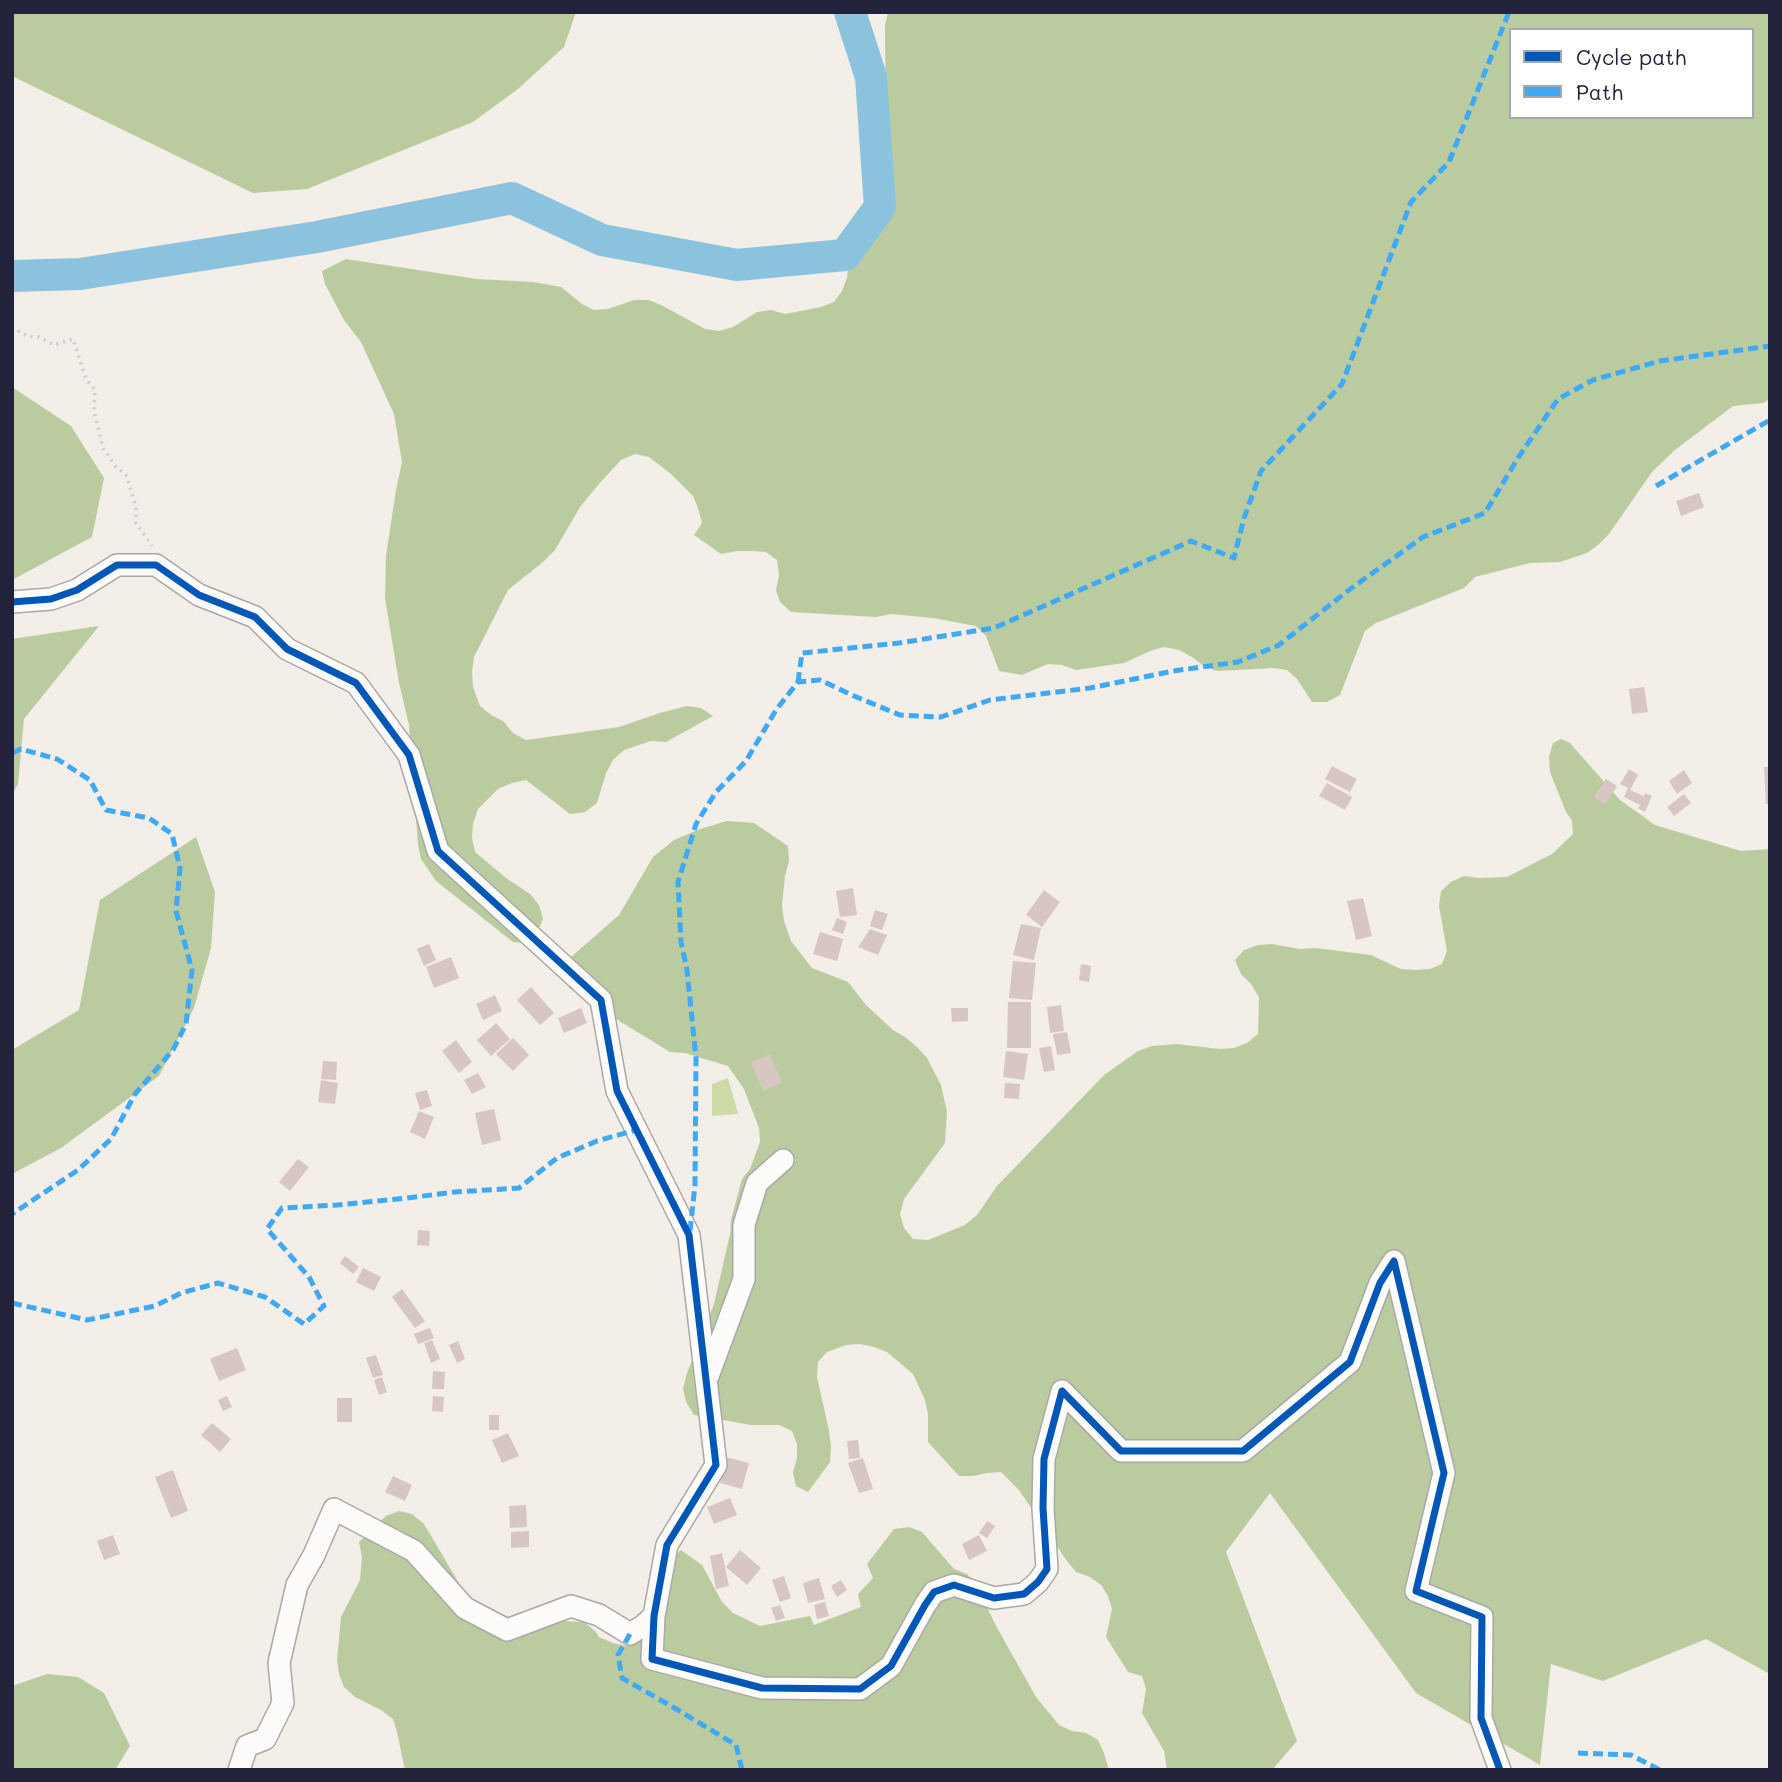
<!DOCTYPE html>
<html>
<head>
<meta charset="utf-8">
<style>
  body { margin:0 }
  #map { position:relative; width:1782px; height:1782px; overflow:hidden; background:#f3eee7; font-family:Mali,sans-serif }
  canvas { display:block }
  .frame { position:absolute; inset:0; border:14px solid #22223b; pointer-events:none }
  .legend { position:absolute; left:1509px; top:28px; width:245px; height:91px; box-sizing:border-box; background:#fff; border:2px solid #a7a7b1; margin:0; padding:9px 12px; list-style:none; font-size:21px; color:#22223b }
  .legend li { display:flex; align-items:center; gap:14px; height:35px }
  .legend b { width:35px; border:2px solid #a7a7b1 }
</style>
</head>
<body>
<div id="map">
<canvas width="1782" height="1782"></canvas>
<div class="frame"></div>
<ul class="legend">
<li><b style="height:9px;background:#0057b8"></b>Cycle path</li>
<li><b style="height:9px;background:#3fa9f5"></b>Path</li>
</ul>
</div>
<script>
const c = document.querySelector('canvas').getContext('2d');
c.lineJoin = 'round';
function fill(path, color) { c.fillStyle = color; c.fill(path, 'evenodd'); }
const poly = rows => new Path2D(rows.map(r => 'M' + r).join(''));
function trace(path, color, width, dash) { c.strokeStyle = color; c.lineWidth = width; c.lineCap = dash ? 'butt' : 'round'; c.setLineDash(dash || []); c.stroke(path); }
fill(poly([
  [728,1078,738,1114,712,1116,712,1084]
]), '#cfdba7');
fill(poly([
  [12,12,576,12,564,47,518,89,473,122,307,189,253,193,12,76],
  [888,12,1770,12,1770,399,1763,403,1733,406,1675,450,1652,472,1609,534,1598,545,1587,553,1560,562,1530,563,1475,577,1464,588,1376,623,1365,631,1340,695,1327,702,1312,702,1297,679,1287,670,1273,668,1217,671,1204,666,1192,657,1179,650,1164,647,1150,651,1124,663,1076,670,1062,665,1048,664,1022,675,999,671,986,636,976,626,933,618,891,614,876,617,791,612,780,602,776,590,779,575,777,560,766,552,752,551,737,551,721,554,694,535,702,523,698,508,693,496,671,474,649,457,635,454,621,460,598,485,580,507,555,550,543,562,508,590,474,657,472,672,473,687,480,706,491,715,503,721,513,733,526,740,619,727,660,713,687,706,701,708,713,716,666,742,651,741,624,750,613,760,606,773,597,803,585,812,570,814,526,780,512,783,498,789,478,809,473,824,472,838,475,852,506,878,530,894,539,905,543,919,537,933,523,943,513,942,436,881,421,859,418,845,409,725,399,683,385,598,386,556,396,490,402,462,394,414,361,342,344,320,325,284,322,271,346,259,477,279,533,282,561,287,582,304,594,310,608,309,634,300,649,300,663,306,705,329,719,331,733,327,757,312,771,310,785,314,821,307,834,302,842,291,847,278,852,238,871,204,886,141,885,25],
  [1511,30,1752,30,1752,117,1511,117],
  [12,387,71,426,104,478,92,537,12,580],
  [99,626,24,719,18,784,12,795,12,639],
  [1561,739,1570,743,1620,800,1655,825,1741,851,1770,849,1770,1674,1706,1639,1603,1681,1551,1664,1540,1765,1416,1693,1270,1493,1226,1552,1297,1741,1272,1770,1167,1770,1164,1751,1142,1713,1146,1689,1142,1676,1128,1672,1106,1637,1112,1609,1108,1596,1101,1585,1090,1577,1076,1572,1067,1561,1019,1490,1001,1472,987,1473,973,1476,959,1476,928,1442,928,1414,925,1400,913,1374,887,1352,874,1347,860,1344,846,1345,827,1352,818,1362,817,1377,829,1431,831,1446,830,1462,808,1492,796,1486,793,1472,797,1458,797,1444,792,1431,779,1425,751,1425,694,1415,686,1402,683,1389,687,1373,714,1304,730,1234,731,1220,742,1179,750,1169,760,1142,759,1128,744,1089,728,1066,685,1053,670,1052,621,1022,569,988,566,975,570,958,619,915,653,857,674,840,700,829,727,821,754,823,788,846,789,861,785,876,782,905,784,921,791,941,812,968,848,982,866,1005,893,1030,905,1037,917,1047,927,1058,941,1085,947,1112,945,1143,904,1199,900,1214,904,1228,913,1239,928,1240,965,1225,977,1215,997,1186,1104,1075,1138,1051,1152,1046,1177,1044,1220,1049,1234,1048,1247,1043,1258,1034,1259,997,1251,984,1241,974,1235,960,1244,950,1258,945,1272,944,1300,949,1316,948,1371,955,1401,969,1415,970,1430,969,1442,964,1447,951,1439,906,1441,891,1451,882,1464,876,1478,878,1507,877,1552,854,1573,834,1572,821,1566,812,1550,772,1549,757,1553,743],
  [196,837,215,892,211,948,194,1008,159,1076,61,1148,12,1174,12,1050,79,1010,100,900],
  [399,1511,412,1514,424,1524,469,1600,491,1618,584,1622,595,1631,599,1637,613,1643,627,1646,644,1634,671,1559,681,1550,702,1565,722,1602,733,1613,760,1626,810,1616,814,1625,861,1607,858,1594,873,1578,867,1564,894,1529,909,1527,922,1532,954,1569,967,1574,977,1585,995,1624,1036,1697,1059,1725,1072,1731,1086,1733,1098,1740,1104,1753,1109,1770,405,1770,397,1732,393,1719,381,1710,355,1697,344,1687,339,1674,337,1660,341,1617,360,1580,362,1557,359,1542,386,1516],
  [47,1674,78,1677,104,1693,130,1746,115,1770,12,1770,12,1686]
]), '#bacc9f');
trace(poly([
  [12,276,80,274,317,237,512,198,602,240,737,265,845,255,880,207,871,77,850,12]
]), '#8bc2de', 32);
fill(poly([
  [1699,493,1704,507,1681,516,1676,501],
  [1644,687,1648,712,1632,714,1629,689],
  [1332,766,1357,779,1350,792,1325,779],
  [1764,767,1770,767,1770,804,1766,804],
  [1629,769,1638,775,1630,790,1644,796,1645,793,1652,796,1645,812,1638,808,1640,805,1624,797,1628,788,1620,784],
  [1684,770,1692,783,1677,794,1669,781],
  [1606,779,1617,786,1605,805,1594,797],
  [1327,783,1352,797,1345,810,1319,796],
  [1684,794,1691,803,1674,816,1667,807],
  [853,888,857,915,840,917,836,891],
  [1044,890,1060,902,1042,927,1026,915],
  [1363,898,1372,936,1356,940,1347,901],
  [875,910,888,914,882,930,870,926],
  [837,918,847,922,843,934,832,930],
  [1021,924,1041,928,1034,960,1013,955],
  [870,929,887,935,878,955,858,947],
  [820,932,843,939,837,961,813,954],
  [429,944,436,960,424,966,417,949],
  [451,957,459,978,434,988,426,967],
  [1013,961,1036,963,1032,1000,1009,998],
  [1081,964,1091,966,1089,982,1079,980],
  [531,987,554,1013,540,1025,517,1000],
  [495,995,502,1011,483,1020,476,1004],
  [1008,1002,1031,1002,1031,1048,1007,1048],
  [1061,1005,1064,1031,1050,1033,1047,1007],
  [581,1008,587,1023,564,1033,558,1018],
  [951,1008,968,1008,968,1021,952,1022],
  [496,1023,510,1039,491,1056,477,1040],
  [1067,1032,1071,1053,1057,1055,1053,1034],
  [513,1038,529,1055,513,1071,496,1054],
  [456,1040,472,1062,459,1073,442,1051],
  [1051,1046,1055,1070,1044,1072,1039,1048],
  [1006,1051,1028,1054,1024,1080,1003,1077],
  [770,1054,782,1083,763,1091,751,1062],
  [323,1061,337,1062,336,1080,321,1079],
  [478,1073,486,1087,472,1094,464,1080],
  [321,1080,338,1083,335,1104,318,1102],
  [1005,1083,1020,1084,1019,1099,1004,1098],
  [427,1090,432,1106,420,1110,415,1093],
  [494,1109,501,1140,482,1145,475,1113],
  [419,1111,434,1117,425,1139,410,1132],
  [298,1159,309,1167,290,1191,279,1182],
  [418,1230,430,1231,429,1246,417,1245],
  [345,1256,359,1267,353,1274,340,1263],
  [363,1268,381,1277,374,1291,356,1282],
  [402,1289,425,1321,415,1328,392,1297],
  [430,1328,434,1338,418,1344,414,1334],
  [432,1340,440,1359,431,1363,424,1343],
  [458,1341,465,1359,457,1363,449,1345],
  [237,1348,246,1370,219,1381,210,1359],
  [376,1355,383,1375,373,1378,366,1358],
  [433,1371,445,1372,444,1389,432,1389],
  [382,1377,387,1392,379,1395,374,1380],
  [227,1396,232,1407,223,1411,218,1400],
  [433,1396,444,1397,443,1412,432,1411],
  [337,1398,352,1398,352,1422,337,1422],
  [489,1415,499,1415,499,1430,489,1430],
  [212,1423,231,1439,220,1452,201,1435],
  [508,1433,519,1456,502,1463,492,1440],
  [858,1440,860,1458,849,1459,847,1441],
  [726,1457,749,1463,742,1489,720,1483],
  [863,1458,873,1489,859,1493,848,1463],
  [173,1470,188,1511,171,1518,155,1477],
  [393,1476,412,1485,405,1501,385,1492],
  [730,1498,737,1515,714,1524,707,1507],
  [526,1505,527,1527,510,1528,509,1506],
  [987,1521,995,1526,987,1538,979,1533],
  [529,1531,529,1547,511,1548,511,1532],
  [113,1535,120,1554,104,1560,97,1541],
  [979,1535,987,1551,969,1560,962,1544],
  [740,1550,761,1568,747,1585,726,1567],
  [722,1553,729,1586,716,1589,710,1556],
  [784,1576,791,1598,780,1602,772,1580],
  [819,1578,825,1599,808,1603,803,1583],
  [841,1580,847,1590,837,1597,831,1586],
  [825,1602,829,1616,817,1619,814,1605],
  [780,1605,785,1618,776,1621,771,1608]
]), '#d8c6c2');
const minor = poly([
  [12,602,51,599,77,590,117,565,156,565,199,595,255,617,287,649,356,683,409,755,438,851,601,1000,617,1091,689,1235,716,1465,667,1545,654,1616,652,1659,762,1688,860,1689,891,1666,925,1605,934,1592,954,1585,994,1598,1024,1594,1038,1582,1047,1569,1043,1508,1044,1459,1062,1391,1121,1451,1243,1451,1350,1362,1380,1283,1394,1261,1444,1473,1416,1591,1482,1617,1481,1718,1500,1770],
  [708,1376,744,1279,744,1225,757,1183,783,1160],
  [239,1770,247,1746,265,1739,283,1703,279,1663,297,1585,314,1555,334,1509,414,1551,465,1608,507,1630,571,1606,599,1615,630,1634,644,1625,654,1616]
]);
trace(minor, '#aaa8a6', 24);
trace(poly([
  [12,327,27,336,39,337,54,345,73,339,86,379,95,390,94,411,103,448,116,467,126,475,136,506,136,523,152,546]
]), '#cccbcb', 3.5, [2, 5]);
trace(minor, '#fdfcfb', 21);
trace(poly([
  [1656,486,1770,420],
  [798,682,802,653,899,643,994,628,1191,541,1234,558,1244,518,1261,471,1342,384,1411,202,1449,162,1509,12],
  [12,753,21,749,57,759,90,780,106,810,149,818,172,834,180,868,176,911,192,970,186,1024,173,1050,135,1094,111,1139,78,1170,12,1214],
  [690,1231,695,1185,696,1058,687,970,681,942,678,882,696,824,716,792,746,761,776,710,798,682,820,680,854,696,900,715,941,717,990,700,1090,688,1173,671,1238,662,1279,645,1349,590,1423,537,1485,513,1518,458,1558,399,1593,380,1660,361,1770,346],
  [12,1303,87,1320,155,1306,181,1293,218,1283,265,1297,304,1324,324,1306,309,1277,267,1229,282,1208,338,1205,407,1198,455,1192,519,1188,557,1158,597,1141,636,1130],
  [630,1634,618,1655,622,1678,678,1710,736,1745,742,1770],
  [1578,1753,1631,1755,1660,1770]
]), '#3fa9f5', 5, [10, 5]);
trace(poly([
  [12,602,51,599,77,590,117,565,156,565,199,595,255,617,287,649,356,683,409,755,438,851,601,1000,617,1091,689,1235,716,1465,667,1545,654,1616,652,1659,762,1688,860,1689,891,1666,925,1605,934,1592,954,1585,994,1598,1024,1594,1038,1582,1047,1569,1043,1508,1044,1459,1062,1391,1121,1451,1243,1451,1350,1362,1380,1283,1394,1261,1444,1473,1416,1591,1482,1617,1481,1718,1500,1770]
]), '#0057b8', 7);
</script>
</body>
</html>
